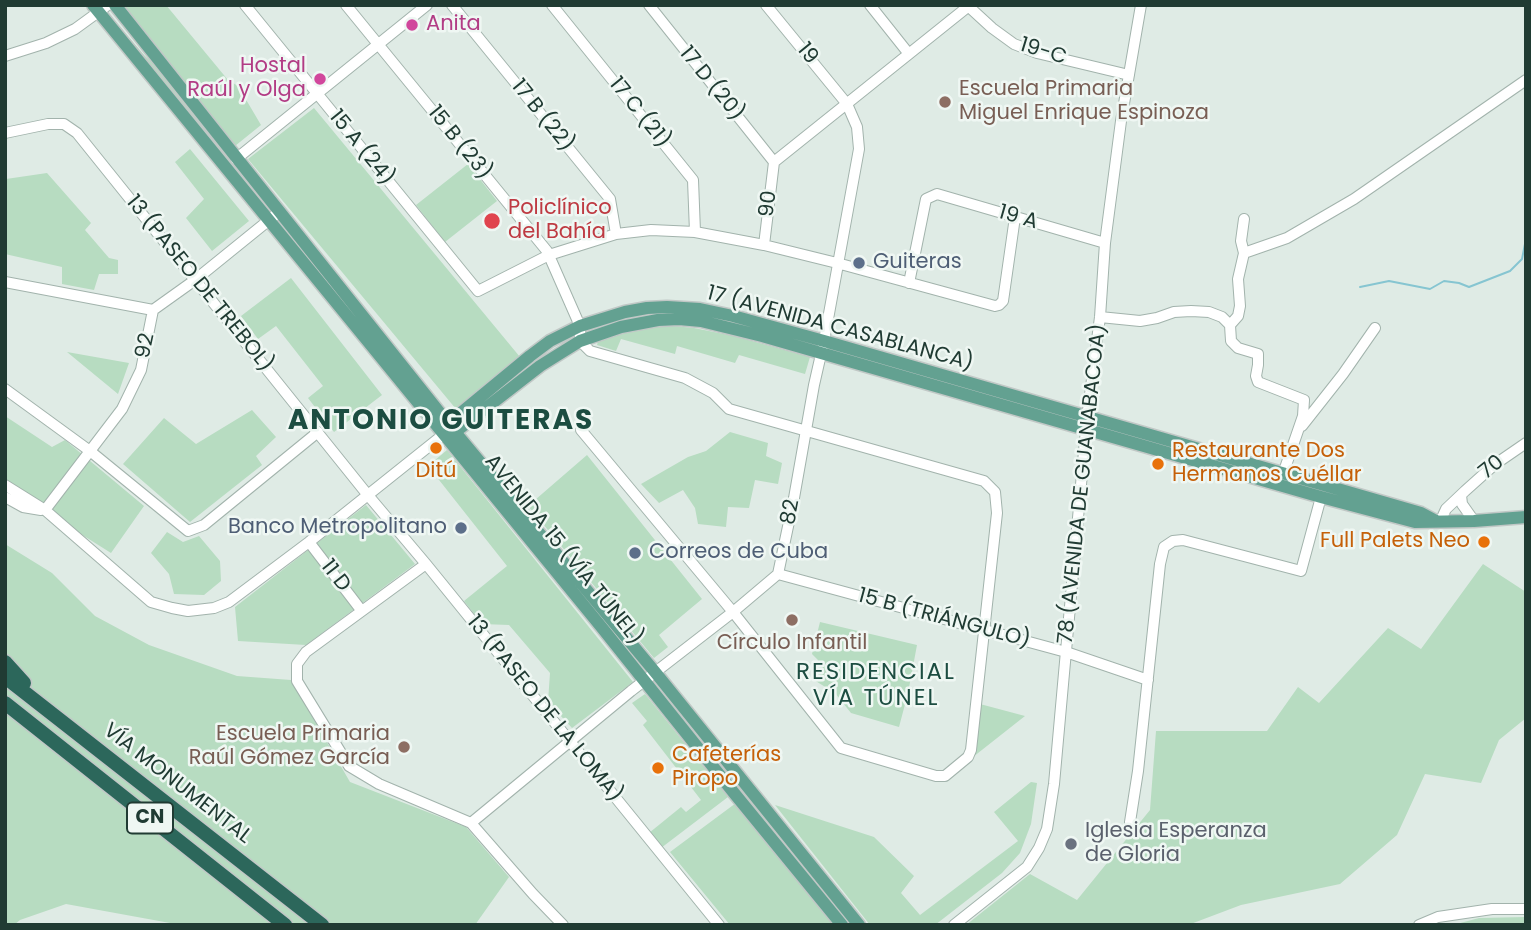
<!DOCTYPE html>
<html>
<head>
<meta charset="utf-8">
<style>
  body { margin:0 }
  #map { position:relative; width:1531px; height:930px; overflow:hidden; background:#dfebe5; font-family:Poppins,sans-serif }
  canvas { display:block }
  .frame { position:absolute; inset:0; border:7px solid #203b33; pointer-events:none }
</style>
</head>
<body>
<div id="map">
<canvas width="1531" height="930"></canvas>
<div class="frame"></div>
</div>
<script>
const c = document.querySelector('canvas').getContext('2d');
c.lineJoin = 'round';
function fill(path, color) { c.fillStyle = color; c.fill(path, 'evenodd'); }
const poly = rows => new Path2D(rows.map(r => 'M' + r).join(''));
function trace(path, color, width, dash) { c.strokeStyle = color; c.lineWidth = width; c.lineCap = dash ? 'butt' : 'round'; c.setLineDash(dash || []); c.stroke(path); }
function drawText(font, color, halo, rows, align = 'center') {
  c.font = font + ' Poppins,sans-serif'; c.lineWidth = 5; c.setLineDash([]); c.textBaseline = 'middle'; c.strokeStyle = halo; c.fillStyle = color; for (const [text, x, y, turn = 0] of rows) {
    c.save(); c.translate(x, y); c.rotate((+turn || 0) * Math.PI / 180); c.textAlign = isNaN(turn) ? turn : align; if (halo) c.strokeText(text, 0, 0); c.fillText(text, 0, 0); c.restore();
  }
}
fill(poly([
  [122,5,166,5,228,80,238,86,261,125,235,146],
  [112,18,145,56,152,62,269,207,267,208,239,174,228,165,111,20],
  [314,108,520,357,456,409,248,159],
  [190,149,249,221,212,251,186,218,204,199,175,162],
  [468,164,497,201,445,242,416,205],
  [47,173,91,223,85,230,109,258,118,260,118,274,99,274,94,290,62,284,62,267,5,254,6,179],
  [291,278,382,395,334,432,308,398,323,386,276,326,258,339,241,316],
  [663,325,694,328,734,336,810,357,805,374,739,355,735,363,677,346,675,354,621,339,616,351,597,345,599,338,636,329],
  [67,352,129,363,118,394],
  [252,410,276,437,256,456,262,465,190,522,123,464,164,418,196,444],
  [5,416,52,447,65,440,144,506,111,553,84,536,5,479],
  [730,432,768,443,766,456,782,463,778,484,755,480,749,508,728,507,726,527,698,524,695,508,683,490,659,503,641,484,688,457,706,451],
  [447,450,633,682,572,728,548,702,550,673,509,625,482,624,464,601,507,566,428,466],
  [587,455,702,599,659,635,668,647,654,658,528,506],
  [366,505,415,564,306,645,238,641,235,607],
  [167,532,183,542,199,536,220,561,221,581,204,595,174,594,169,574,151,553],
  [5,544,52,573,95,616,149,645,237,676,291,680,350,782,466,827,509,877,475,925,181,925,66,904,20,920,14,925,5,925],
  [1483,564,1526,592,1526,718,1499,740,1481,783,1425,774,1397,835,1340,884,1241,905,1188,925,966,925,1030,874,1077,900,1150,810,1156,731,1267,731,1298,687,1319,703,1388,628,1421,649],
  [820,622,917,645,908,693,899,727,851,713,835,693,814,680,818,660,812,654],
  [658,686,686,721,699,732,854,925,845,921,656,688],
  [645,694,728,797,661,848,649,833,681,807,686,812,701,800,643,725,647,721,632,703],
  [980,704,1025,716,973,757],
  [1031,782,1037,783,1031,824,1020,853,1002,873,935,925,870,925,775,805,874,837,914,876,901,893,920,915,1018,841,994,812],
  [736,803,838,925,730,925,670,852],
  [1526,917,1526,925,1453,925,1479,918]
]), '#b7dcc1');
trace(poly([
  [1360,287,1389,281,1430,289,1444,281,1459,283,1469,287,1510,271,1522,259,1526,239]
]), '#86c5d1', 2);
const minor = poly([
  [245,5,478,291,549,255,616,234,651,230,695,232,764,245,837,263,995,306,999,305,1003,301,1015,217],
  [346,5,547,251,580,326,580,341,590,351,685,378,713,393,729,409,984,481,995,492,997,513,971,750,968,757,945,776,936,776,841,748,733,612,581,430],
  [452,5,610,199,616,234],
  [552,5,693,180,695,232],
  [649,5,774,162],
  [870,5,909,54],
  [967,5,992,28,1014,44,1037,53,1129,75],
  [5,56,46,43,75,29,108,5],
  [5,133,48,124,64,124,77,133,367,494,426,564,719,925],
  [236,159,427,5],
  [774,162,970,5],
  [764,245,774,162],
  [1244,253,1287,238,1354,199,1526,80],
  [5,282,153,310],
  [909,283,926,199,937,194,1105,243],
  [1100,317,1140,321,1157,318,1174,312,1191,311,1209,312,1222,317,1230,325,1231,341,1238,348,1258,354,1258,365,1256,376,1258,382,1304,400,1303,416,1283,474],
  [1230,325,1238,316,1240,306,1238,279,1244,253,1241,241,1244,219],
  [5,389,90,451,188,531,204,525,318,432],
  [1302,426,1343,374,1375,328],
  [5,485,45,510,151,602,172,608,188,611,214,608,229,602,309,542,443,435],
  [1461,495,1462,504,1474,521],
  [5,497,23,507,41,510],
  [45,510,122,409,141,370,153,310,195,280,279,212],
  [1440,522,1446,509,1465,491,1494,465,1526,443],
  [309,542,361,610],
  [426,564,306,652,297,664,297,681,349,766,379,784,471,823,533,894,563,925],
  [778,574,1066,652,1148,680],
  [1130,822,1138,771,1160,564,1164,547,1173,541,1183,540,1301,571,1321,497],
  [471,823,631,691,733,612,778,574,794,498,814,385,824,341,859,149,857,127,847,104,766,5],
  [954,925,1027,867,1039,848,1047,829,1054,784,1087,418,1100,317,1105,243,1121,121,1141,5],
  [1419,925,1438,917,1492,909,1526,909]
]);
const major = poly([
  [93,5,603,629,734,793,842,925],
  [115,5,455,432,655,672,859,925],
  [446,429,450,422,530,356,550,341,580,326,625,312,647,308,667,307,700,309,733,316,824,341,1421,513,1436,521],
  [450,433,455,432,540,366,580,341,621,327,658,320,679,319,701,321,762,336,1321,497,1415,522,1474,521,1526,517]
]);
const highway = poly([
  [5,662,24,683],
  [5,677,322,925],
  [5,703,285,925]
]);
trace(minor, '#a2b3ac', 12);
trace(major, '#c1c8c6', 15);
trace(highway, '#c1c8c6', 17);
trace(minor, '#fff', 10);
trace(major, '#63a191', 12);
trace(highway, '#2c675b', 14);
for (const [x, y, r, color] of [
  [412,25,7,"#d1479c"],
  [320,79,7,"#d1479c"],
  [945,102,7,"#8d6e63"],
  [492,221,9,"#e0444e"],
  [859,263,7,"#5c6f8a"],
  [436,448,7,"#e8710a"],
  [1158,464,7,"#e8710a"],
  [461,528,7,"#5c6f8a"],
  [1484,542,7,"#e8710a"],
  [635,553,7,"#5c6f8a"],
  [792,620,7,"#8d6e63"],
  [404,747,7,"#8d6e63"],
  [658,768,7,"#e8710a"],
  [1071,844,7,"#6b7280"]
]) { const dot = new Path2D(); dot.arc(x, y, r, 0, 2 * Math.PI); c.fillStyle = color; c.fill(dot); trace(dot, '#eff7f3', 2.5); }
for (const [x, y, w] of [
  [150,818,46]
]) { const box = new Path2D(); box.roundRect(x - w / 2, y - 15.5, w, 31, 5); c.fillStyle = '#eff7f3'; c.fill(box); trace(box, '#203b33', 2); }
drawText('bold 19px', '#203b33', null, [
  ["CN",150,818]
]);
drawText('21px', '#b23c85', '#eff7f3', [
  ["Anita",426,25],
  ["Hostal",306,67,"right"],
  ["Raúl y Olga",306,91,"right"]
], 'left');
drawText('21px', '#203b33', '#eff7f3', [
  ["19-C",1043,52,17],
  ["19",807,54,51],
  ["17 D (20)",711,84,51],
  ["17 C (21)",639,113,51],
  ["17 B (22)",542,116,51],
  ["15 B (23)",459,143,51],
  ["15 A (24)",361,148,51],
  ["90",769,204,-83],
  ["19 A",1018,218,16],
  ["13 (PASEO DE TREBOL)",199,284,51],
  ["17 (AVENIDA CASABLANCA)",840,329,15],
  ["92",146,346,-78],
  ["70",1492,468,-39],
  ["78 (AVENIDA DE GUANABACOA)",1083,484,-84],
  ["82",791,512,-79],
  ["AVENIDA 15 (VÍA TÚNEL)",563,550,51],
  ["11 D",335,576,52],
  ["15 B (TRIÁNGULO)",944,619,15],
  ["13 (PASEO DE LA LOMA)",544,709,51],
  ["VÍA MONUMENTAL",177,784,38]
]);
drawText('21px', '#785e54', '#eff7f3', [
  ["Escuela Primaria",959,90],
  ["Miguel Enrique Espinoza",959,114],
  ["Círculo Infantil",792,644,"center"],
  ["Escuela Primaria",390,735,"right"],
  ["Raúl Gómez García",390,759,"right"]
], 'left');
drawText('21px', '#be3a42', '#eff7f3', [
  ["Policlínico",508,209],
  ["del Bahía",508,233]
], 'left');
drawText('21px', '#4e5e75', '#eff7f3', [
  ["Guiteras",873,263],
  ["Banco Metropolitano",447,528,"right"],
  ["Correos de Cuba",649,553]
], 'left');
drawText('21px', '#c56008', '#eff7f3', [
  ["Restaurante Dos",1172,452],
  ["Hermanos Cuéllar",1172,476],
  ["Ditú",436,472,"center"],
  ["Full Palets Neo",1470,542,"right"],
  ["Cafeterías",672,756],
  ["Piropo",672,780]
], 'left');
drawText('21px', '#5b616d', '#eff7f3', [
  ["Iglesia Esperanza",1085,832],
  ["de Gloria",1085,856]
], 'left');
c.letterSpacing = '2px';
drawText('23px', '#1c4d41', '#eff7f3', [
  ["RESIDENCIAL",876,673],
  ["VÍA TÚNEL",876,699]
]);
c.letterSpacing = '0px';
c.letterSpacing = '2px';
drawText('bold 28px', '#1c4d41', '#eff7f3', [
  ["ANTONIO GUITERAS",441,422]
]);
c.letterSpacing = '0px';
</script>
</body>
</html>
